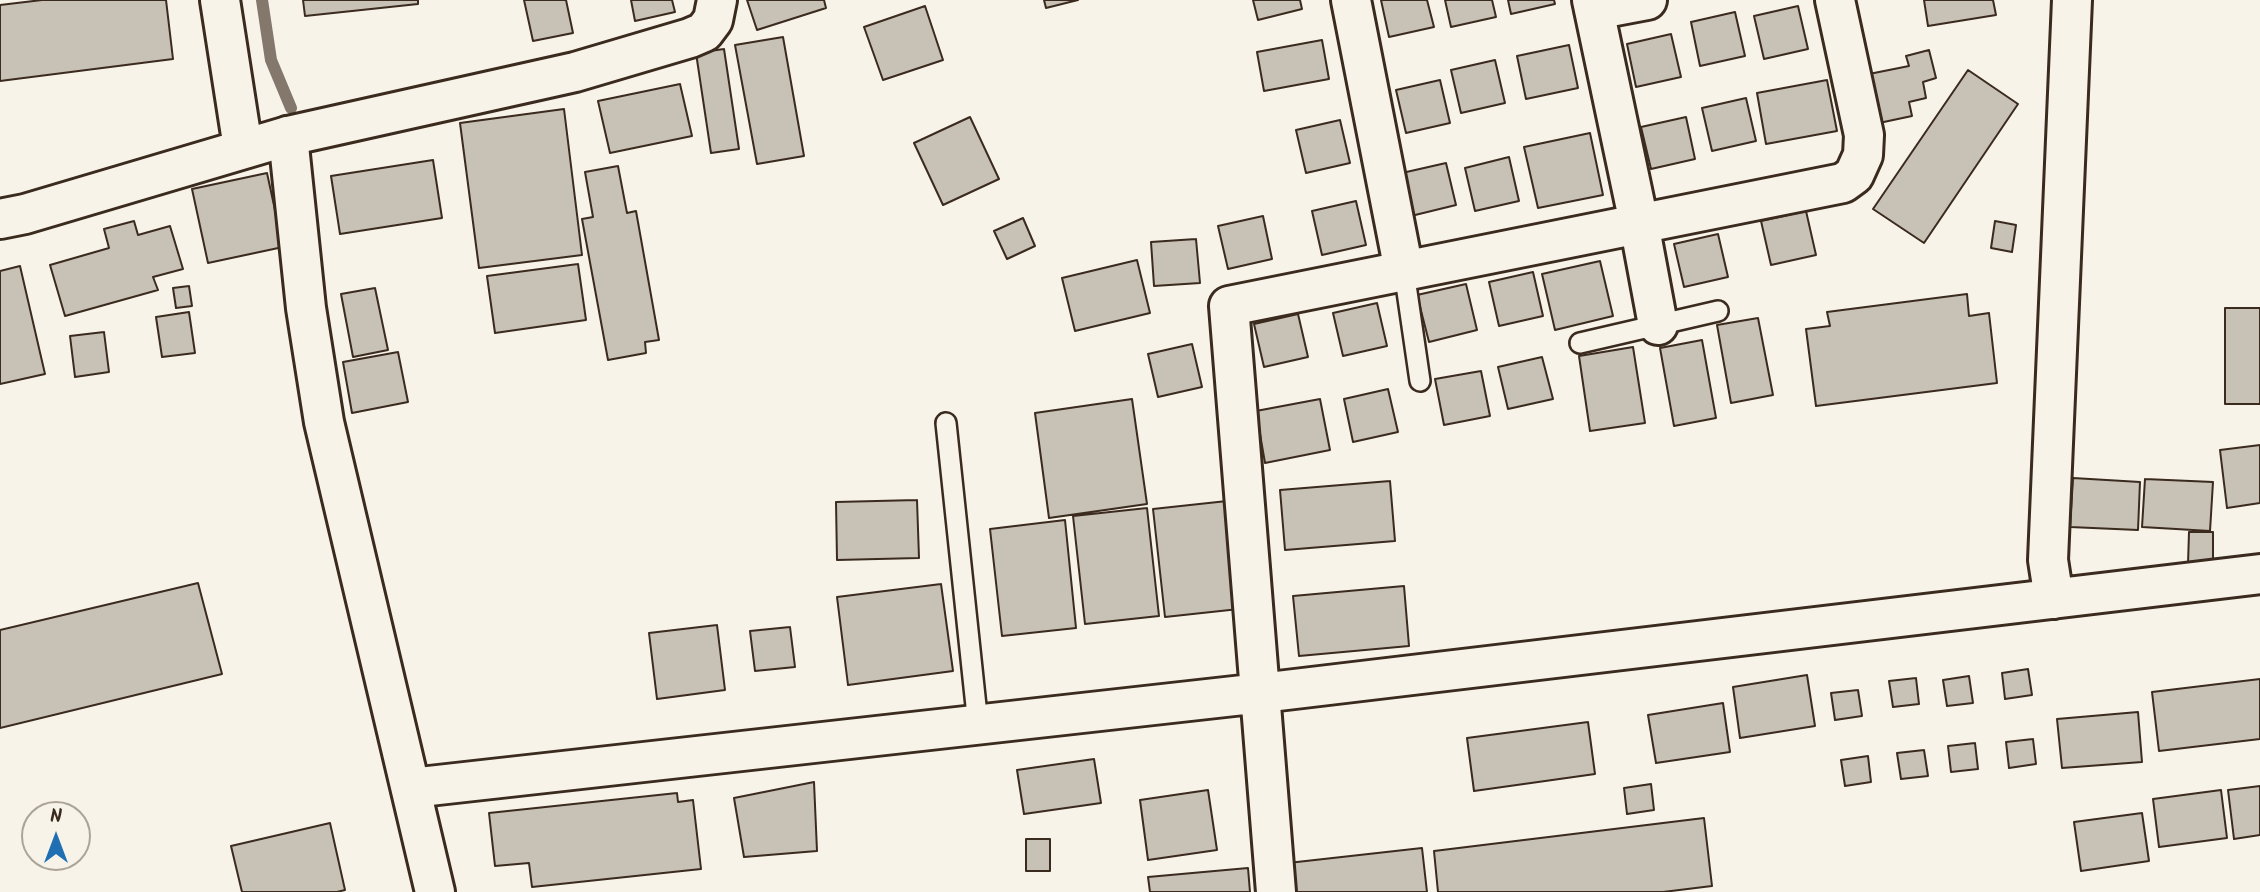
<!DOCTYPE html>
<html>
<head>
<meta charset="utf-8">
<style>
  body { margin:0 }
  #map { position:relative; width:2260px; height:892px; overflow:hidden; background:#f7f3e8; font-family:Kalam,sans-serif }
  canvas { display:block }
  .north { position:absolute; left:21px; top:801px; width:70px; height:70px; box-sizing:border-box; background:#f7f3e8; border:2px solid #aca397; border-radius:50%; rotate:0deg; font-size:19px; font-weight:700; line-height:28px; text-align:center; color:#3b2a1e }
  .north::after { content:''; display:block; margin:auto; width:24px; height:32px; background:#1f6fb2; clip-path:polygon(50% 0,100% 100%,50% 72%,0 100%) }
</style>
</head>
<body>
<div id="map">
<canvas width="2260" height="892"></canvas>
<div class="north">N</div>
</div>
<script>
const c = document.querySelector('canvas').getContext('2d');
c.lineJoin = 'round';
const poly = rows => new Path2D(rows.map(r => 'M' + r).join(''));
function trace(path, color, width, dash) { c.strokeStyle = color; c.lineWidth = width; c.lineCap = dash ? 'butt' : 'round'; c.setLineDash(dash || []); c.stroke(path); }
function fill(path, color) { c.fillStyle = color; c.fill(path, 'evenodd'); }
trace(poly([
  [262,0,271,60,291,108]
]), '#84786c', 12);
const building = poly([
  [42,0,166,0,173,59,0,81,0,5,42,0],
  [303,0,418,0,418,4,305,16,303,0],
  [524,0,566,0,573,33,533,41,524,0],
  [631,0,672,0,675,12,635,21,631,0],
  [747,0,824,0,826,8,757,30,747,0],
  [1044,0,1078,0,1046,8,1044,0],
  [1253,0,1300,0,1302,9,1258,20,1253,0],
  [1381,0,1427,0,1434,27,1389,37,1381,0],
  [1445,0,1492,0,1496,17,1451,27,1445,0],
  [1508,0,1554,0,1555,4,1511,14,1508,0],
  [1924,0,1993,0,1996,15,1928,26,1924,0],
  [925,6,943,60,883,80,864,27,925,6],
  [1798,6,1808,49,1764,59,1754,16,1798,6],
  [1735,12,1745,56,1700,66,1691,22,1735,12],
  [1671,34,1681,77,1636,87,1627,44,1671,34],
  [783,37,804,156,757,164,735,45,783,37],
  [1322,40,1329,79,1264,91,1257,52,1322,40],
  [1569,45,1578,88,1526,99,1517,56,1569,45],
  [724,49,739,149,711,153,696,53,724,49],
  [1929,50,1936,78,1923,82,1926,98,1909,102,1912,116,1879,123,1869,74,1909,66,1906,56,1929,50],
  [1495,60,1505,103,1461,113,1451,70,1495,60],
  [1968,70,2018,104,1924,243,1873,209,1968,70],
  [1440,80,1450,123,1406,133,1396,90,1440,80],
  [1827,80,1837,131,1766,144,1757,93,1827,80],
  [680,84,692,136,610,153,598,101,680,84],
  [1746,98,1756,141,1712,151,1702,108,1746,98],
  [564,109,582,255,479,268,460,123,564,109],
  [970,117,999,179,943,205,914,143,970,117],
  [1686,117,1695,159,1651,169,1641,127,1686,117],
  [1340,120,1350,163,1306,173,1296,130,1340,120],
  [1590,133,1603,195,1538,208,1524,147,1590,133],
  [1509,157,1519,201,1475,211,1465,168,1509,157],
  [433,160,442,218,340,234,331,176,433,160],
  [1446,163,1456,205,1411,216,1402,173,1446,163],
  [618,166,627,213,636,211,659,340,645,342,646,353,608,360,582,219,593,217,585,172,618,166],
  [267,173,283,247,208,263,192,189,267,173],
  [1356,201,1366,245,1322,255,1312,211,1356,201],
  [1806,211,1816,255,1771,265,1761,221,1806,211],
  [1263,216,1272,259,1228,269,1218,226,1263,216],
  [1023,218,1035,246,1007,259,994,231,1023,218],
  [134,221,138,235,170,226,183,269,153,277,158,290,65,316,50,265,109,248,104,229,134,221],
  [1995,221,2016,225,2012,252,1991,248,1995,221],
  [1718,234,1728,277,1684,287,1674,244,1718,234],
  [1196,239,1200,283,1154,286,1151,242,1196,239],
  [1137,260,1150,313,1075,331,1062,278,1137,260],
  [1600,261,1613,316,1555,330,1542,274,1600,261],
  [578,264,586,320,495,333,487,276,578,264],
  [20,266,45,374,0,384,0,271,20,266],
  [1533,272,1543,316,1499,326,1489,282,1533,272],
  [1466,284,1477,330,1429,342,1417,295,1466,284],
  [189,286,192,306,176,308,173,288,189,286],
  [375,288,388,350,353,357,341,294,375,288],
  [1967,294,1969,316,1989,313,1997,383,1816,406,1806,329,1830,326,1827,312,1967,294],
  [1377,303,1387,346,1343,356,1333,313,1377,303],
  [2225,308,2260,308,2260,404,2225,404,2225,308],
  [189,312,195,353,162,357,156,317,189,312],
  [1298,314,1308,357,1264,367,1254,324,1298,314],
  [1758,318,1773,395,1731,403,1717,325,1758,318],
  [104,332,109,372,75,377,70,336,104,332],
  [1702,340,1716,418,1674,426,1660,348,1702,340],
  [1192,344,1202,387,1158,397,1148,354,1192,344],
  [1633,347,1645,423,1590,431,1579,356,1633,347],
  [398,352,408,402,352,413,343,362,398,352],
  [1542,357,1553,399,1508,409,1498,367,1542,357],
  [1481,371,1490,416,1444,425,1435,379,1481,371],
  [1388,389,1398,432,1353,442,1344,399,1388,389],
  [1132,399,1147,504,1049,518,1035,413,1132,399],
  [1320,399,1330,450,1265,463,1256,411,1320,399],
  [2260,445,2260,503,2227,508,2220,450,2260,445],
  [2073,478,2140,482,2138,530,2070,527,2073,478],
  [2145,479,2213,482,2210,531,2142,527,2145,479],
  [1390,481,1395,541,1285,550,1280,490,1390,481],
  [917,500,919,558,837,560,836,502,917,500],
  [1227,501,1239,609,1165,617,1153,509,1227,501],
  [1147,508,1159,616,1085,624,1073,516,1147,508],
  [1065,520,1076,628,1002,636,990,529,1065,520],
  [2189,532,2213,532,2213,564,2188,564,2189,532],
  [198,583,222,674,0,728,0,630,198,583],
  [941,584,953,671,848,685,837,597,941,584],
  [1404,586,1409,646,1299,656,1293,596,1404,586],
  [717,625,725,690,657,699,649,633,717,625],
  [790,627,795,667,755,671,750,631,790,627],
  [2028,669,2032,695,2005,699,2002,673,2028,669],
  [1807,675,1815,726,1740,738,1733,687,1807,675],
  [1969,676,1973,703,1947,706,1943,680,1969,676],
  [1916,678,1919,704,1893,707,1889,681,1916,678],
  [2260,679,2260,739,2159,751,2152,692,2260,679],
  [1858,690,1862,716,1835,720,1831,693,1858,690],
  [1723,703,1730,752,1656,763,1648,715,1723,703],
  [2138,712,2142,762,2062,768,2057,719,2138,712],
  [1588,722,1595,774,1474,791,1467,738,1588,722],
  [2033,739,2036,764,2009,768,2006,742,2033,739],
  [1975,743,1978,769,1951,772,1948,746,1975,743],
  [1924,750,1928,776,1901,779,1897,753,1924,750],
  [1868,756,1871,782,1845,786,1841,760,1868,756],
  [1094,759,1101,803,1024,814,1017,770,1094,759],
  [814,782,817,851,744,857,734,798,814,782],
  [1651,784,1654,810,1627,814,1624,788,1651,784],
  [2260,786,2260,835,2234,839,2228,790,2260,786],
  [1208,790,1217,850,1148,860,1140,800,1208,790],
  [2221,790,2227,838,2159,847,2153,799,2221,790],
  [677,793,678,802,693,800,701,869,532,887,529,863,495,866,489,813,677,793],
  [2142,813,2149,861,2081,871,2074,822,2142,813],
  [1704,818,1712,886,1663,892,1438,892,1434,851,1704,818],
  [330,823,345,890,337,892,242,892,231,846,330,823],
  [1026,839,1050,839,1050,871,1026,871,1026,839],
  [1422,848,1427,892,1291,892,1288,863,1422,848],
  [1248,868,1250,892,1150,892,1148,877,1248,868]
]);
fill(building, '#c8c1b6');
trace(building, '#3b2a1e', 2);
const service = poly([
  [1404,271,1420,381],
  [1580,343,1718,311],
  [946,423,978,725]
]);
const minor = poly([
  [220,0,243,148],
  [1351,0,1404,271],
  [1592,0,1639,223,1658,325],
  [1594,10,1647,0],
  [0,219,25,214,288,136,575,72,690,38,704,32,713,20,717,0],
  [2054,599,2048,560,2072,0],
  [411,788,1261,693,2260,574],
  [1276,892,1229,306,1843,183,1854,175,1863,155,1864,135,1835,0]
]);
const tertiary = poly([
  [288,136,306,308,324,422,435,892]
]);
trace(service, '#3b2a1e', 24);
trace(minor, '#3b2a1e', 44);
trace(tertiary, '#3b2a1e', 44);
trace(service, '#f7f3e8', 19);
trace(minor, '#f7f3e8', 38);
trace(tertiary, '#f7f3e8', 38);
</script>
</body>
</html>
